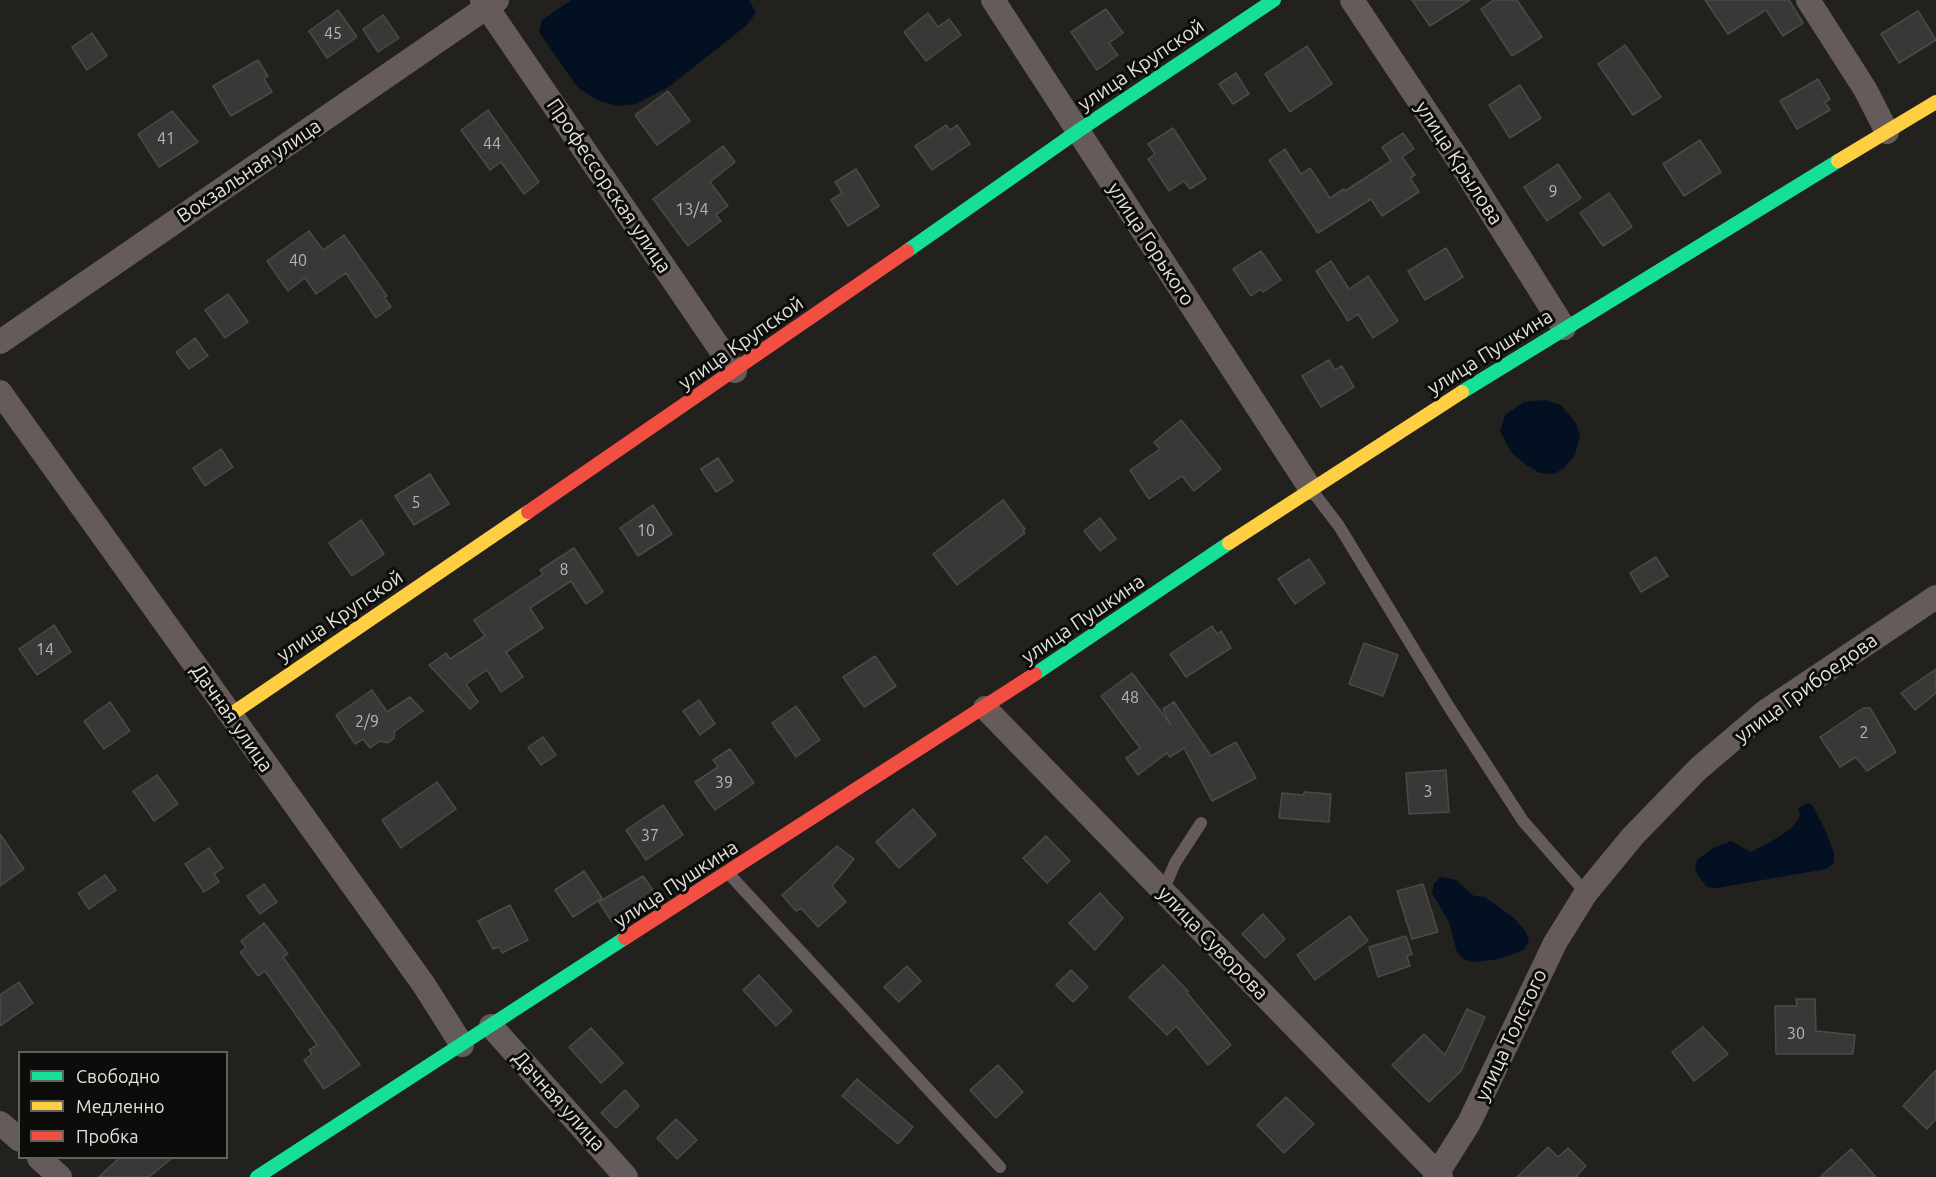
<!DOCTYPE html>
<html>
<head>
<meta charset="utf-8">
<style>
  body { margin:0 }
  #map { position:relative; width:1936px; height:1177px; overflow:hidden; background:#23211e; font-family:Ubuntu,sans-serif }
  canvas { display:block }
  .legend { position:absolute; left:18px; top:1051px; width:210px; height:108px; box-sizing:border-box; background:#0c0c0a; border:2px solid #61615e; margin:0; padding:8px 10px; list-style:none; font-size:18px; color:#e1e0dd }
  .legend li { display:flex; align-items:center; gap:12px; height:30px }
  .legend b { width:30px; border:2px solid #61615e }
</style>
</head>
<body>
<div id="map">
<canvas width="1936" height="1177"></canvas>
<ul class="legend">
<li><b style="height:8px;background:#16e098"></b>Свободно</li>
<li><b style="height:8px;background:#ffcf43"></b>Медленно</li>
<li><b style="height:8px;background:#f24e42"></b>Пробка</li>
</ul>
</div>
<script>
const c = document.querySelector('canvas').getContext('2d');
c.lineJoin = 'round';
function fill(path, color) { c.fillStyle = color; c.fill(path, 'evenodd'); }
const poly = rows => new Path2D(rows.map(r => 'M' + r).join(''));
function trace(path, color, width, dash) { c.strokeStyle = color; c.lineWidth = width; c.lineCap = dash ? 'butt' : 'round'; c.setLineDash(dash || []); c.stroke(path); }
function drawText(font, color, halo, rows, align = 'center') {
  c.font = font + ' Ubuntu,sans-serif'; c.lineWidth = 6; c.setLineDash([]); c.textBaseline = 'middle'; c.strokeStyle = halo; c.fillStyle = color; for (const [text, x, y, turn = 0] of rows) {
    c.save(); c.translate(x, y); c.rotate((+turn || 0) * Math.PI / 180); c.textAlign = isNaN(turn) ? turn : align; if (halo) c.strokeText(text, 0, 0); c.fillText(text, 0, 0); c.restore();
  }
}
fill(poly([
  [571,0,749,0,756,13,747,25,670,86,636,104,617,106,599,101,578,88,539,32,542,20],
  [1545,400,1561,405,1576,423,1580,435,1575,455,1564,468,1554,474,1540,473,1526,465,1511,452,1500,431,1505,415,1524,402],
  [1807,803,1812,805,1825,829,1834,853,1834,863,1826,869,1717,888,1707,887,1701,880,1695,870,1697,860,1713,848,1731,841,1751,852,1772,841,1793,827,1800,816,1798,808],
  [1441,877,1456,880,1474,896,1485,897,1514,918,1526,932,1529,941,1524,950,1499,959,1474,962,1463,959,1457,952,1449,922,1432,893,1434,883]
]), '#031022');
const building = poly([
  [1412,0,1470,0,1430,26,1412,0],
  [1494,0,1517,0,1542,37,1512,56,1481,9,1494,0],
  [1705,0,1789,0,1803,23,1783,36,1766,10,1728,34,1705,0],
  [1106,9,1123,33,1109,43,1118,55,1097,70,1071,32,1106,9],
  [338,10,357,37,327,58,309,31,338,10],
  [1918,11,1936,40,1899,63,1881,34,1918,11],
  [928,13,938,27,949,19,961,35,926,61,904,32,928,13],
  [383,15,399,38,378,52,363,29,383,15],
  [92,33,107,56,87,70,72,47,92,33],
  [1625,45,1661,97,1633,115,1598,64,1625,45],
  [1307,46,1332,84,1290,112,1265,74,1307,46],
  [258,60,268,76,264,79,272,92,231,116,213,86,258,60],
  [1236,73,1249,94,1233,104,1219,84,1236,73],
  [1818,79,1830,99,1825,102,1830,110,1797,129,1780,101,1818,79],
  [1520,85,1541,118,1510,138,1489,105,1520,85],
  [668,91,690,121,657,145,635,115,668,91],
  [488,110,539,182,524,194,501,162,490,170,461,130,488,110],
  [172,111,198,142,159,167,138,134,172,111],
  [946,125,950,130,957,125,970,144,932,170,915,146,946,125],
  [1173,128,1206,179,1190,189,1184,181,1169,191,1148,159,1155,154,1148,144,1173,128],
  [1403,133,1414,149,1402,157,1415,175,1410,178,1419,192,1382,216,1371,199,1318,233,1269,160,1285,149,1301,174,1310,168,1330,198,1344,189,1345,191,1391,161,1382,147,1403,133],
  [1700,140,1721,172,1684,196,1663,164,1700,140],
  [723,146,735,162,710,182,728,206,716,215,721,221,688,246,653,199,723,146],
  [1558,164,1581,198,1547,221,1524,187,1558,164],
  [856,169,879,206,848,226,831,200,842,193,835,182,856,169],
  [1609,193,1632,227,1603,246,1580,213,1609,193],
  [309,231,323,250,344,235,387,296,384,297,391,307,376,318,346,273,316,294,305,278,288,291,267,261,309,231],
  [1446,248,1463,277,1425,300,1408,271,1446,248],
  [1261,251,1281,280,1263,292,1261,289,1251,296,1233,269,1261,251],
  [1331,261,1349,289,1368,276,1398,321,1373,338,1358,314,1348,321,1316,271,1331,261],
  [228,294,248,322,225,338,205,310,228,294],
  [195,338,208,356,189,369,176,352,195,338],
  [1329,360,1335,370,1342,366,1354,387,1321,407,1302,376,1329,360],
  [1181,420,1221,469,1194,491,1182,476,1149,499,1130,470,1160,449,1154,442,1181,420],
  [221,449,233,467,205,486,193,468,221,449],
  [718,458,733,481,716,492,701,469,718,458],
  [430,474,449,504,414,525,395,496,430,474],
  [1003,500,1025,529,1023,531,1025,533,957,585,933,554,1003,500],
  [653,505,672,534,638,556,620,528,653,505],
  [1100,518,1116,539,1100,551,1084,531,1100,518],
  [361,520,384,554,352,576,329,543,361,520],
  [574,548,603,592,586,604,571,581,530,608,543,628,506,652,523,677,501,692,487,670,466,684,478,702,470,709,429,665,446,653,450,659,485,636,474,620,543,574,540,570,574,548],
  [1656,557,1668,576,1641,592,1630,573,1656,557],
  [1309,559,1325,583,1295,604,1278,579,1309,559],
  [54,625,71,652,37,675,19,649,54,625],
  [1212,626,1217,634,1221,631,1231,648,1186,677,1170,654,1212,626],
  [1364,643,1398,655,1383,696,1349,684,1364,643],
  [875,656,896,686,864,707,843,677,875,656],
  [1936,669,1936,693,1915,710,1901,693,1936,669],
  [1132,673,1171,725,1163,709,1174,702,1211,756,1236,742,1256,778,1212,801,1184,748,1170,757,1167,753,1138,775,1126,758,1140,748,1101,696,1132,673],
  [372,690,387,712,410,697,423,711,395,731,394,738,388,743,380,741,370,748,363,739,355,744,336,715,372,690],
  [699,700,715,724,700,735,683,711,699,700],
  [110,702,130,731,104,749,84,721,110,702],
  [796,706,820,740,796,757,772,723,796,706],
  [1863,708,1870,708,1896,752,1867,771,1856,757,1840,767,1820,737,1863,708],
  [543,737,556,755,541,765,528,747,543,737],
  [730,749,754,783,715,810,695,782,718,767,713,760,730,749],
  [1446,770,1449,812,1409,814,1406,773,1446,770],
  [157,775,178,804,154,821,133,791,157,775],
  [437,782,456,809,401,848,382,820,437,782],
  [1304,792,1331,794,1329,822,1279,818,1282,793,1304,795,1304,792],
  [663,805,683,835,646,860,626,830,663,805],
  [913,809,936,835,899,868,876,842,913,809],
  [0,834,24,869,0,886,0,834],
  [1046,836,1070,861,1047,883,1023,858,1046,836],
  [837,846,854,859,832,886,846,902,818,927,801,908,796,911,782,895,837,846],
  [209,848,223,868,214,874,219,882,204,892,185,864,209,848],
  [584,871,602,898,573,917,555,890,584,871],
  [105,875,116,890,89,909,78,893,105,875],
  [643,876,654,892,612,922,599,902,643,876],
  [264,884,277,902,260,914,247,896,264,884],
  [1423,884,1438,932,1412,939,1397,891,1423,884],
  [1100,893,1123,918,1095,950,1069,923,1100,893],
  [510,905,528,940,502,953,499,947,493,949,478,921,510,905],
  [1263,914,1285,939,1265,958,1242,934,1263,914],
  [1350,916,1368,941,1315,980,1297,955,1350,916],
  [264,923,288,954,283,957,360,1065,324,1089,304,1060,312,1054,309,1050,317,1045,265,971,258,976,240,952,246,948,241,941,264,923],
  [1406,936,1412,954,1407,956,1410,966,1378,977,1369,947,1406,936],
  [1163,965,1188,991,1187,993,1231,1045,1208,1065,1176,1026,1167,1035,1129,997,1163,965],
  [907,966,921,981,899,1002,884,987,907,966],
  [1071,970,1088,987,1073,1002,1056,985,1071,970],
  [759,975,792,1011,776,1026,743,990,759,975],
  [19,982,33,1003,0,1026,0,995,19,982],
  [1796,999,1815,999,1816,1031,1855,1035,1853,1054,1776,1054,1775,1006,1797,1006,1796,999],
  [1467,1009,1485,1017,1461,1071,1429,1102,1392,1065,1424,1034,1445,1055,1467,1009],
  [1703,1027,1728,1054,1694,1081,1672,1052,1703,1027],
  [591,1028,623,1063,601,1083,569,1047,591,1028],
  [998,1065,1023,1092,996,1118,970,1090,998,1065],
  [1936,1070,1936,1119,1927,1129,1903,1106,1936,1070],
  [857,1079,913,1127,898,1144,842,1096,857,1079],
  [625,1090,639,1106,616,1128,601,1113,625,1090],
  [1286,1097,1314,1124,1284,1153,1257,1125,1286,1097],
  [676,1119,697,1140,677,1159,657,1138,676,1119],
  [1548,1147,1558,1157,1568,1148,1586,1166,1577,1175,1578,1177,1517,1177,1548,1147],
  [1851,1149,1876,1177,1820,1177,1851,1149],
  [119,1158,172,1158,149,1177,99,1177,119,1158]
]);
fill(building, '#3a3837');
trace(building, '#4c4a49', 1.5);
trace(poly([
  [1310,488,1339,526,1449,707,1523,821,1586,893],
  [729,874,1000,1167],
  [1163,891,1175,863,1201,823]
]), '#655b5a', 12);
trace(poly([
  [482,0,735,371],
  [993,0,1310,488],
  [1352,0,1461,164,1564,328],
  [1808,0,1865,89,1887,132],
  [0,342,497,0],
  [0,392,424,985,462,1045],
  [985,708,1441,1177],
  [491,1026,626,1177],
  [0,1123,20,1140],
  [39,1158,60,1177],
  [1435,1177,1469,1123,1555,943,1586,893,1633,836,1698,769,1766,711,1936,597]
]), '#655b5a', 24);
trace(poly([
  [907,251,1078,131,1274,0],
  [1462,392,1838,161],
  [1035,674,1229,543],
  [257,1177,625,938]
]), '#16e098', 14);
trace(poly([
  [1838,161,1936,102],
  [1229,543,1462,392],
  [230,715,528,512]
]), '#ffcf43', 14);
trace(poly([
  [528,512,907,251],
  [625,938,1035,674]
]), '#f24e42', 14);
drawText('16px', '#b7b6b4', null, [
  ["45",333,34],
  ["41",166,139],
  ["44",492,144],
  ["9",1553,192],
  ["13/4",692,210],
  ["40",298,261],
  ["5",416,503],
  ["10",646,531],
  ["8",564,570],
  ["14",45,650],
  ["48",1130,698],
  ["2/9",367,722],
  ["2",1864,733],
  ["39",724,783],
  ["3",1428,792],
  ["37",650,836],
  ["30",1796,1034]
]);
drawText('20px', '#e1e0dd', '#0c0c0a', [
  ["улица Крупской",1141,65,-34],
  ["улица Крылова",1459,163,57],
  ["Вокзальная улица",249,171,-34],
  ["Профессорская улица",609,186,56],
  ["улица Горького",1151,244,57],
  ["улица Крупской",741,343,-35],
  ["улица Пушкина",1490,352,-32],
  ["улица Крупской",340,616,-34],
  ["улица Пушкина",1083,619,-34],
  ["улица Грибоедова",1806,688,-36],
  ["Дачная улица",232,718,55],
  ["улица Пушкина",676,884,-33],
  ["улица Суворова",1213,943,46],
  ["улица Толстого",1511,1035,-65],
  ["Дачная улица",559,1101,48]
]);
</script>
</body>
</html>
